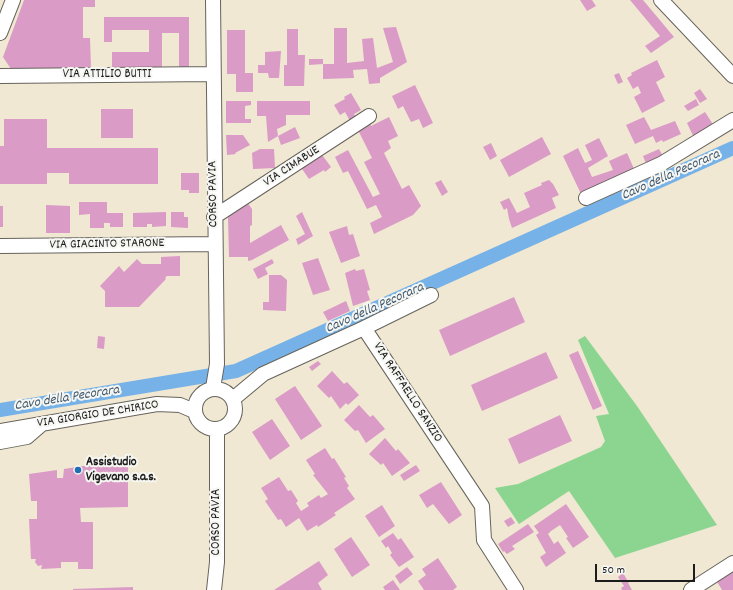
<!DOCTYPE html>
<html>
<head>
<meta charset="utf-8">
<style>
  body { margin:0 }
  #map { position:relative; width:733px; height:590px; overflow:hidden; background:#f0e8d2; font-family:Dekko,sans-serif }
  canvas { display:block }
  .scale { position:absolute; left:595px; top:564px; width:100px; height:18px; box-sizing:border-box; border:2px solid #1c1c1c; border-top:0; padding-left:5px; font-size:12px; line-height:14px; white-space:nowrap; color:#1c1c1c; -webkit-text-stroke:3px #f6f6f2; paint-order:stroke }
</style>
</head>
<body>
<div id="map">
<canvas width="733" height="590"></canvas>
<div class="scale">50 m</div>
</div>
<script>
const c = document.querySelector('canvas').getContext('2d');
c.lineJoin = 'round';
function fill(path, color) { c.fillStyle = color; c.fill(path, 'evenodd'); }
const poly = rows => new Path2D(rows.map(r => 'M' + r).join(''));
function trace(path, color, width, dash) { c.strokeStyle = color; c.lineWidth = width; c.lineCap = dash ? 'butt' : 'round'; c.setLineDash(dash || []); c.stroke(path); }
function drawText(font, color, halo, rows, align = 'center') {
  c.font = font + ' Dekko,sans-serif'; c.lineWidth = 4; c.setLineDash([]); c.textBaseline = 'middle'; c.strokeStyle = halo; c.fillStyle = color; for (const [text, x, y, turn = 0] of rows) {
    c.save(); c.translate(x, y); c.rotate((+turn || 0) * Math.PI / 180); c.textAlign = isNaN(turn) ? turn : align; if (halo) c.strokeText(text, 0, 0); c.fillText(text, 0, 0); c.restore();
  }
}
fill(poly([
  [585,336,637,406,717,525,615,558,569,491,519,524,495,488,518,484,601,447,605,441,596,416,609,414,578,340]
]), '#8cd591');
trace(poly([
  [0,410,236,371,733,148]
]), '#76b2e7', 14);
fill(poly([
  [24,0,95,0,95,7,83,7,83,38,90,38,91,68,11,69,3,57],
  [580,0,592,0,596,6,587,11],
  [630,0,643,0,674,37,651,53,645,46,660,36],
  [104,17,189,17,189,67,179,67,179,33,162,33,162,68,112,67,112,52,149,52,149,30,112,30,112,42,104,42],
  [396,27,407,62,380,78,380,83,369,84,367,69,353,70,354,78,323,79,323,64,334,64,334,28,347,28,347,63,364,61,362,39,373,38,377,68,393,62,383,28],
  [287,29,298,29,298,55,305,55,304,86,284,86,284,65,287,65],
  [227,30,245,30,245,73,253,73,253,92,236,92,236,74,227,74],
  [281,51,279,78,269,78,268,73,258,73,258,65,265,65,265,52],
  [309,59,323,59,323,64,309,65],
  [657,60,665,77,656,82,665,101,642,113,634,97,641,93,638,86,633,89,627,78,632,75,631,73],
  [619,73,623,82,618,84,614,75],
  [415,85,433,123,423,128,419,119,411,122,403,106,398,109,392,96],
  [700,89,707,99,700,103,694,93],
  [351,93,361,110,354,114,356,118,350,121,345,112,340,115,334,105,345,99,344,97],
  [696,99,699,105,688,111,684,106],
  [226,101,251,101,251,105,245,106,245,119,251,119,251,123,226,123],
  [257,101,310,101,310,115,286,115,286,125,277,129,278,136,295,127,300,138,281,145,278,136,268,142,266,116,257,116],
  [101,109,133,109,133,138,101,138],
  [705,112,716,129,696,142,687,123],
  [389,117,398,136,388,141,391,148,384,153,402,189,409,185,421,206,413,215,374,234,370,223,382,217,376,205,367,209,348,171,343,173,335,157,348,150,373,197,380,194,364,162,372,158,357,128,369,120,371,126],
  [644,117,651,130,675,121,681,134,663,142,662,140,656,143,653,136,635,144,626,125],
  [4,119,47,119,47,148,158,148,158,184,69,184,69,173,47,173,47,184,0,184,0,146,4,146],
  [226,135,243,135,250,145,235,153,236,154,227,155],
  [542,137,551,154,509,177,500,160],
  [599,138,608,156,588,168,592,177,613,170,609,161,627,153,635,171,582,196,563,156,578,148,585,163,592,160,585,145],
  [491,143,497,156,490,160,483,147],
  [260,149,274,149,275,168,253,169,252,153],
  [659,149,664,158,647,166,643,156],
  [320,152,331,167,325,172,324,170,309,179,300,166],
  [181,173,199,173,199,193,189,193,189,190,181,190],
  [441,180,448,192,442,196,435,183],
  [549,180,553,184,559,195,552,198,556,208,512,228,509,219,507,208,504,210,500,202,509,198,517,213,530,207,524,193,542,185,541,183],
  [79,202,107,202,107,213,123,213,123,227,110,227,110,223,104,223,104,228,90,228,90,214,79,215],
  [247,202,252,209,252,225,250,226,250,243,281,225,289,240,252,260,248,261,248,257,229,257,228,218,229,215],
  [46,205,70,206,70,233,46,233],
  [0,206,3,206,3,227,0,227],
  [166,212,166,226,152,227,152,224,147,224,147,227,133,227,133,213],
  [171,212,184,212,184,217,188,217,188,228,171,227],
  [302,212,313,236,298,245,296,239,305,234,296,216],
  [347,226,349,235,353,234,360,256,341,263,329,232],
  [180,256,180,276,167,276,165,278,166,279,139,307,105,307,105,291,100,286,119,266,124,272,137,259,142,264,161,264,161,257],
  [318,258,330,290,313,295,302,263],
  [272,259,274,263,265,268,268,274,258,279,253,269],
  [355,269,356,271,364,269,370,290,367,291,370,300,353,306,345,273],
  [269,275,281,275,287,280,286,311,263,310,263,302,269,302],
  [514,297,525,322,450,356,439,330],
  [346,301,350,311,328,321,323,312],
  [98,336,105,337,104,349,97,348],
  [578,351,602,406,593,410,569,355],
  [546,352,558,378,482,411,471,385],
  [318,361,321,364,312,371,309,367],
  [332,371,344,384,347,382,359,395,348,405,346,403,340,409,331,396,329,398,317,386],
  [295,386,322,426,301,440,275,399],
  [359,405,370,417,373,415,385,429,366,443,358,430,355,431,344,420],
  [560,415,572,441,519,464,508,439],
  [272,419,290,446,270,460,252,432],
  [385,438,396,451,398,449,410,463,392,476,383,463,381,465,369,454],
  [325,448,332,459,334,458,346,477,344,478,349,486,347,488,355,499,334,513,336,515,318,527,317,525,307,531,299,518,286,527,281,519,278,520,265,501,268,499,261,488,279,477,288,491,291,490,298,501,296,503,301,511,309,506,307,503,319,495,321,498,328,494,313,475,315,474,306,460],
  [128,459,128,507,80,508,81,522,93,522,93,569,78,569,78,562,61,562,61,568,41,569,42,565,38,566,35,562,36,559,31,559,29,519,37,519,37,501,31,501,29,474,57,470,57,478,63,478,64,469],
  [416,465,420,471,404,481,400,475],
  [441,482,462,515,449,524,433,504,427,508,419,495],
  [566,504,589,537,573,548,566,538,568,537,560,525,551,531,548,534,554,544,558,541,566,553,546,567,540,557,546,553,536,535,539,533,534,526],
  [382,505,395,526,379,537,365,516],
  [511,517,515,523,508,527,504,521],
  [528,524,534,532,512,546,515,549,507,554,504,551,503,552,498,544],
  [393,533,398,540,401,538,414,557,399,567,390,555,392,553,388,546,386,548,381,541],
  [351,537,370,565,352,577,334,549],
  [438,558,457,587,453,590,424,590,418,581,426,575,422,569],
  [319,561,328,575,318,583,322,590,274,590],
  [407,567,413,574,400,584,395,576],
  [733,570,733,590,722,590,716,580],
  [623,573,629,583,628,583,632,590,622,590,621,588,624,586,618,577],
  [393,580,400,590,385,590,383,587],
  [133,587,133,590,73,590,73,589]
]), '#da9bc6');
const minor = poly([
  [213,0,217,364,213,388],
  [661,0,733,76],
  [0,33,13,0],
  [0,76,213,74],
  [586,198,661,164,733,120],
  [214,217,369,116],
  [0,246,215,244],
  [364,328,431,295],
  '195 409a20 20 0 1 1 40 0a20 20 0 1 1-40 0Z',
  [233,399,263,374,364,328,482,506,484,540,516,590],
  [0,431,157,404,180,405,194,411],
  [0,442,27,437,42,424],
  [214,590,217,562,217,429],
  [691,590,733,563]
]);
trace(minor, '#66635c', 16);
trace(minor, '#fff', 14);
for (const [x, y, r, color] of [
  [78,470,4,"#1f6fb2"]
]) { const dot = new Path2D(); dot.arc(x, y, r, 0, 2 * Math.PI); c.fillStyle = color; c.fill(dot); trace(dot, '#f6f6f2', 1.5); }
drawText('13px', '#1c1c1c', '#f6f6f2', [
  ["VIA ATTILIO BUTTI",107,75],
  ["VIA CIMABUE",292,167,-33],
  ["CORSO PAVIA",214,194,-91],
  ["VIA GIACINTO STARONE",107,245,-1],
  ["VIA RAFFAELLO SANZIO",407,393,57],
  ["VIA GIORGIO DE CHIRICO",98,415,-9],
  ["CORSO PAVIA",217,522,-90]
]);
drawText('bold 13px', '#1c1c1c', '#f6f6f2', [
  ["Assistudio",86,463],
  ["Vigevano s.a.s.",86,478]
], 'left');
drawText('italic 14px', '#40586d', '#f6f6f2', [
  ["Cavo della Pecorara",671,176,-24],
  ["Cavo della Pecorara",375,309,-24],
  ["Cavo della Pecorara",67,399,-9]
]);
</script>
</body>
</html>
